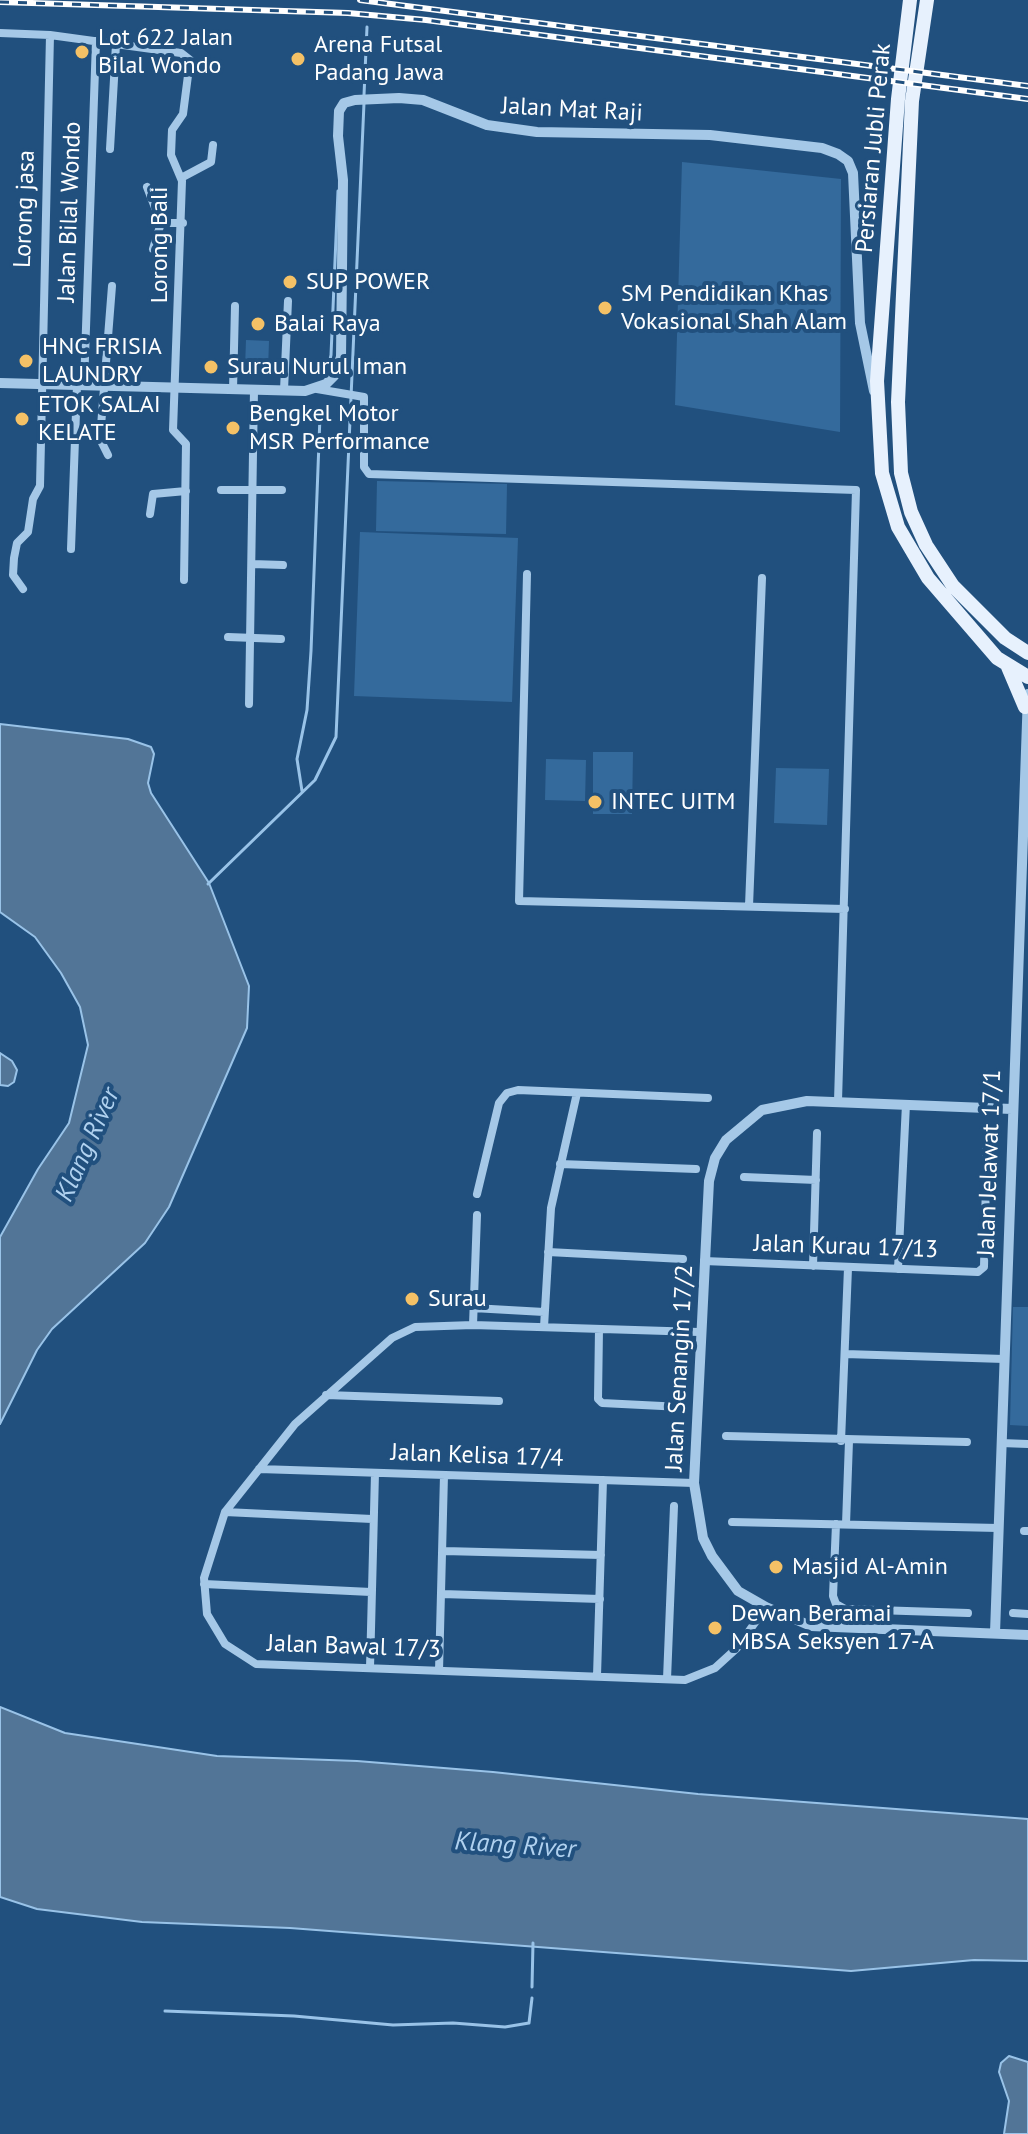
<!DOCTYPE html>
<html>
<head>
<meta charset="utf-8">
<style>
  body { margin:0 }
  canvas { display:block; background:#21507e }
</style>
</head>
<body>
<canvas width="1028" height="2134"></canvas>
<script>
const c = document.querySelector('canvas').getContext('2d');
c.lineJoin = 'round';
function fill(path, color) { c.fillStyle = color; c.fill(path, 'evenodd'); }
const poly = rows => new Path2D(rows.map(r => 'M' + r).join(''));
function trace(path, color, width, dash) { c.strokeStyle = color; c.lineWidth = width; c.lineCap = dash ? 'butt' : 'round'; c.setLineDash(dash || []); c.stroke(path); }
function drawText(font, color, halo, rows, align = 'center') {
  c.font = font + ' "PT Sans",sans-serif'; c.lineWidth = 8; c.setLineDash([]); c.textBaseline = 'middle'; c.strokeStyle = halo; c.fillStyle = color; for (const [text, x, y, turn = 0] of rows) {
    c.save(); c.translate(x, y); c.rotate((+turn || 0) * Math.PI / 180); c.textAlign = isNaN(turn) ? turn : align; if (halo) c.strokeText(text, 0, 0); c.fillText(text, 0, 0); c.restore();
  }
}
fill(poly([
  [682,162,841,179,840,432,675,405],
  [246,340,269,341,268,369,245,369],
  [377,481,507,484,506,534,376,531],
  [360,532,518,538,512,702,354,696],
  [593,752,633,752,632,814,593,814],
  [546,759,586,760,585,801,545,800],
  [776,768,829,769,827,825,774,823],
  [1013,1307,1028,1307,1028,1426,1010,1425]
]), '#346a9c');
const water = poly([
  [0,724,128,739,151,747,154,754,148,783,151,793,209,883,249,986,247,1028,169,1207,145,1243,52,1329,37,1350,0,1424,0,1237,38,1169,69,1123,88,1045,80,1007,61,973,35,937,0,912,0,724],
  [0,1053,12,1061,17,1070,14,1082,8,1086,0,1085,0,1053],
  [0,1707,65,1733,217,1756,357,1761,493,1772,698,1794,1028,1819,1028,1961,974,1960,851,1971,290,1928,142,1922,37,1909,0,1897,0,1707],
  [1009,2056,1028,2062,1028,2134,1004,2134,1009,2101,999,2072,1001,2063,1009,2056]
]);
fill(water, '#527597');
trace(water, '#99c3e8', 2);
trace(poly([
  [364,95,367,27],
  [322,371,329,364,331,355,338,191],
  [302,791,297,759,307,710,311,651,320,416],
  [208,884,315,780,336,737,364,103],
  [532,1987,533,1943],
  [165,2011,294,2016,393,2025,453,2023,505,2027,529,2023,532,1998]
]), '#99c3e8', 3);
trace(poly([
  [0,33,50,35,181,53,190,60,183,114,172,130,171,155,182,181,173,430,186,444,184,580],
  [110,149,116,44],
  [181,178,211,162,213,145],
  [147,187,161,223,183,223],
  [153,249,161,223],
  [84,385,96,41],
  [317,389,364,397,364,467,369,474,856,490,838,1101],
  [233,390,235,306],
  [284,390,288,301],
  [108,455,100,439,112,286],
  [221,490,282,490],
  [150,514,153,494,186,491],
  [71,549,77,385],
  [252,564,283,565],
  [527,574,519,901,845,909],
  [23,589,13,575,14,558,17,543,28,532,33,499,40,486,50,35],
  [228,637,281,639],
  [249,704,254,390],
  [749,906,762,578],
  [560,1164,696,1169],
  [744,1177,816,1180],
  [477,1194,499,1103,507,1093,518,1090,708,1098],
  [548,1252,683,1259],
  [704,1261,978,1272,984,1267,987,1139],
  [813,1266,817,1133],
  [898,1269,906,1104],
  [473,1308,544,1312],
  [473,1325,477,1215],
  [544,1327,551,1208,577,1093],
  [599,1329,598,1399,602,1403,682,1407],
  [699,1332,473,1325,415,1327,392,1338,295,1424,225,1512,204,1578,207,1614,225,1644,256,1664,685,1680,715,1668,737,1648,766,1607],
  [845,1354,1004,1359],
  [326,1395,499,1401],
  [726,1436,967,1442],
  [841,1441,848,1268],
  [1001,1443,1028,1444],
  [259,1469,694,1483],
  [225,1512,372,1519],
  [732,1522,998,1528],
  [836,1524,833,1596,836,1604,845,1609,968,1613],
  [846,1524,849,1441],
  [1024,1531,1028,1531],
  [444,1551,601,1555],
  [204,1584,371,1592],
  [442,1594,600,1599],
  [1013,1613,1028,1614],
  [370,1668,375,1473],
  [439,1671,444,1475],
  [597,1676,603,1480],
  [667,1679,674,1506]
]), '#a5c8e7', 8);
trace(poly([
  [0,383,305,391,326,384,334,376,341,357,343,180,338,136,339,111,344,103,355,100,399,98,423,100,487,125,537,132,710,135,822,148,838,154,848,161,853,173,860,323,874,391],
  [1012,1109,807,1101,762,1110,726,1140,715,1158,709,1181,694,1483,703,1538,712,1556,738,1591,766,1607,811,1626,1028,1635],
  [995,1633,1028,694]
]), '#a5c8e7', 10);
trace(poly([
  [910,0,898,99,877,381,882,473,898,527,928,578,997,658,1028,677],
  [927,0,912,101,898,402,901,473,911,512,926,545,953,586,1005,638,1028,653],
  [1008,667,1025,707]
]), '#e7f1fd', 14);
const rail = poly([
  [360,0,1028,86],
  [0,2,348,13,426,20,1028,99]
]);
trace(rail, '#fff', 6);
trace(rail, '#21507e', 3, [9]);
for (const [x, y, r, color] of [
  [82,52,8,"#f4c166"],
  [298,59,8,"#f4c166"],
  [290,282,8,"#f4c166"],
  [605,308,8,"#f4c166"],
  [258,324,8,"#f4c166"],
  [26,361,8,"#f4c166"],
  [211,367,8,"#f4c166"],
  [22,419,8,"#f4c166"],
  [233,428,8,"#f4c166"],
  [595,802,8,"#f4c166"],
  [412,1299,8,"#f4c166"],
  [776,1567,8,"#f4c166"],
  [715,1628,8,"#f4c166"]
]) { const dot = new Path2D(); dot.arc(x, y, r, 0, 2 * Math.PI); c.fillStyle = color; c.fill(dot); trace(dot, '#21507e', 3); }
drawText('24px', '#fff', '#21507e', [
  ["Lot 622 Jalan",98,38],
  ["Bilal Wondo",98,66],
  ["Arena Futsal",314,45],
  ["Padang Jawa",314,73],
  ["SUP POWER",306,282],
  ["SM Pendidikan Khas",621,294],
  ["Vokasional Shah Alam",621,322],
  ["Balai Raya",274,324],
  ["HNC FRISIA",42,347],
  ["LAUNDRY",42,375],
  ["Surau Nurul Iman",227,367],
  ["ETOK SALAI",38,405],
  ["KELATE",38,433],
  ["Bengkel Motor",249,414],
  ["MSR Performance",249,442],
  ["INTEC UITM",611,802],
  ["Surau",428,1299],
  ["Masjid Al-Amin",792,1567],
  ["Dewan Beramai",731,1614],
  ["MBSA Seksyen 17-A",731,1642]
], 'left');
drawText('24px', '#fff', '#21507e', [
  ["Jalan Mat Raji",572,110,3],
  ["Persiaran Jubli Perak",874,148,-85],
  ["Lorong jasa",25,209,-88],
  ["Jalan Bilal Wondo",70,212,-88],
  ["Lorong Bali",160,245,-90],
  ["Jalan Jelawat 17/1",990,1163,-88],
  ["Jalan Kurau 17/13",846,1247,2],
  ["Jalan Senangin 17/2",680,1368,-87],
  ["Jalan Kelisa 17/4",477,1456,2],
  ["Jalan Bawal 17/3",354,1647,2]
]);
drawText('italic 26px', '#b0d1ef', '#21507e', [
  ["Klang River",88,1145,-66],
  ["Klang River",515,1846,4]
]);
</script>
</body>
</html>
